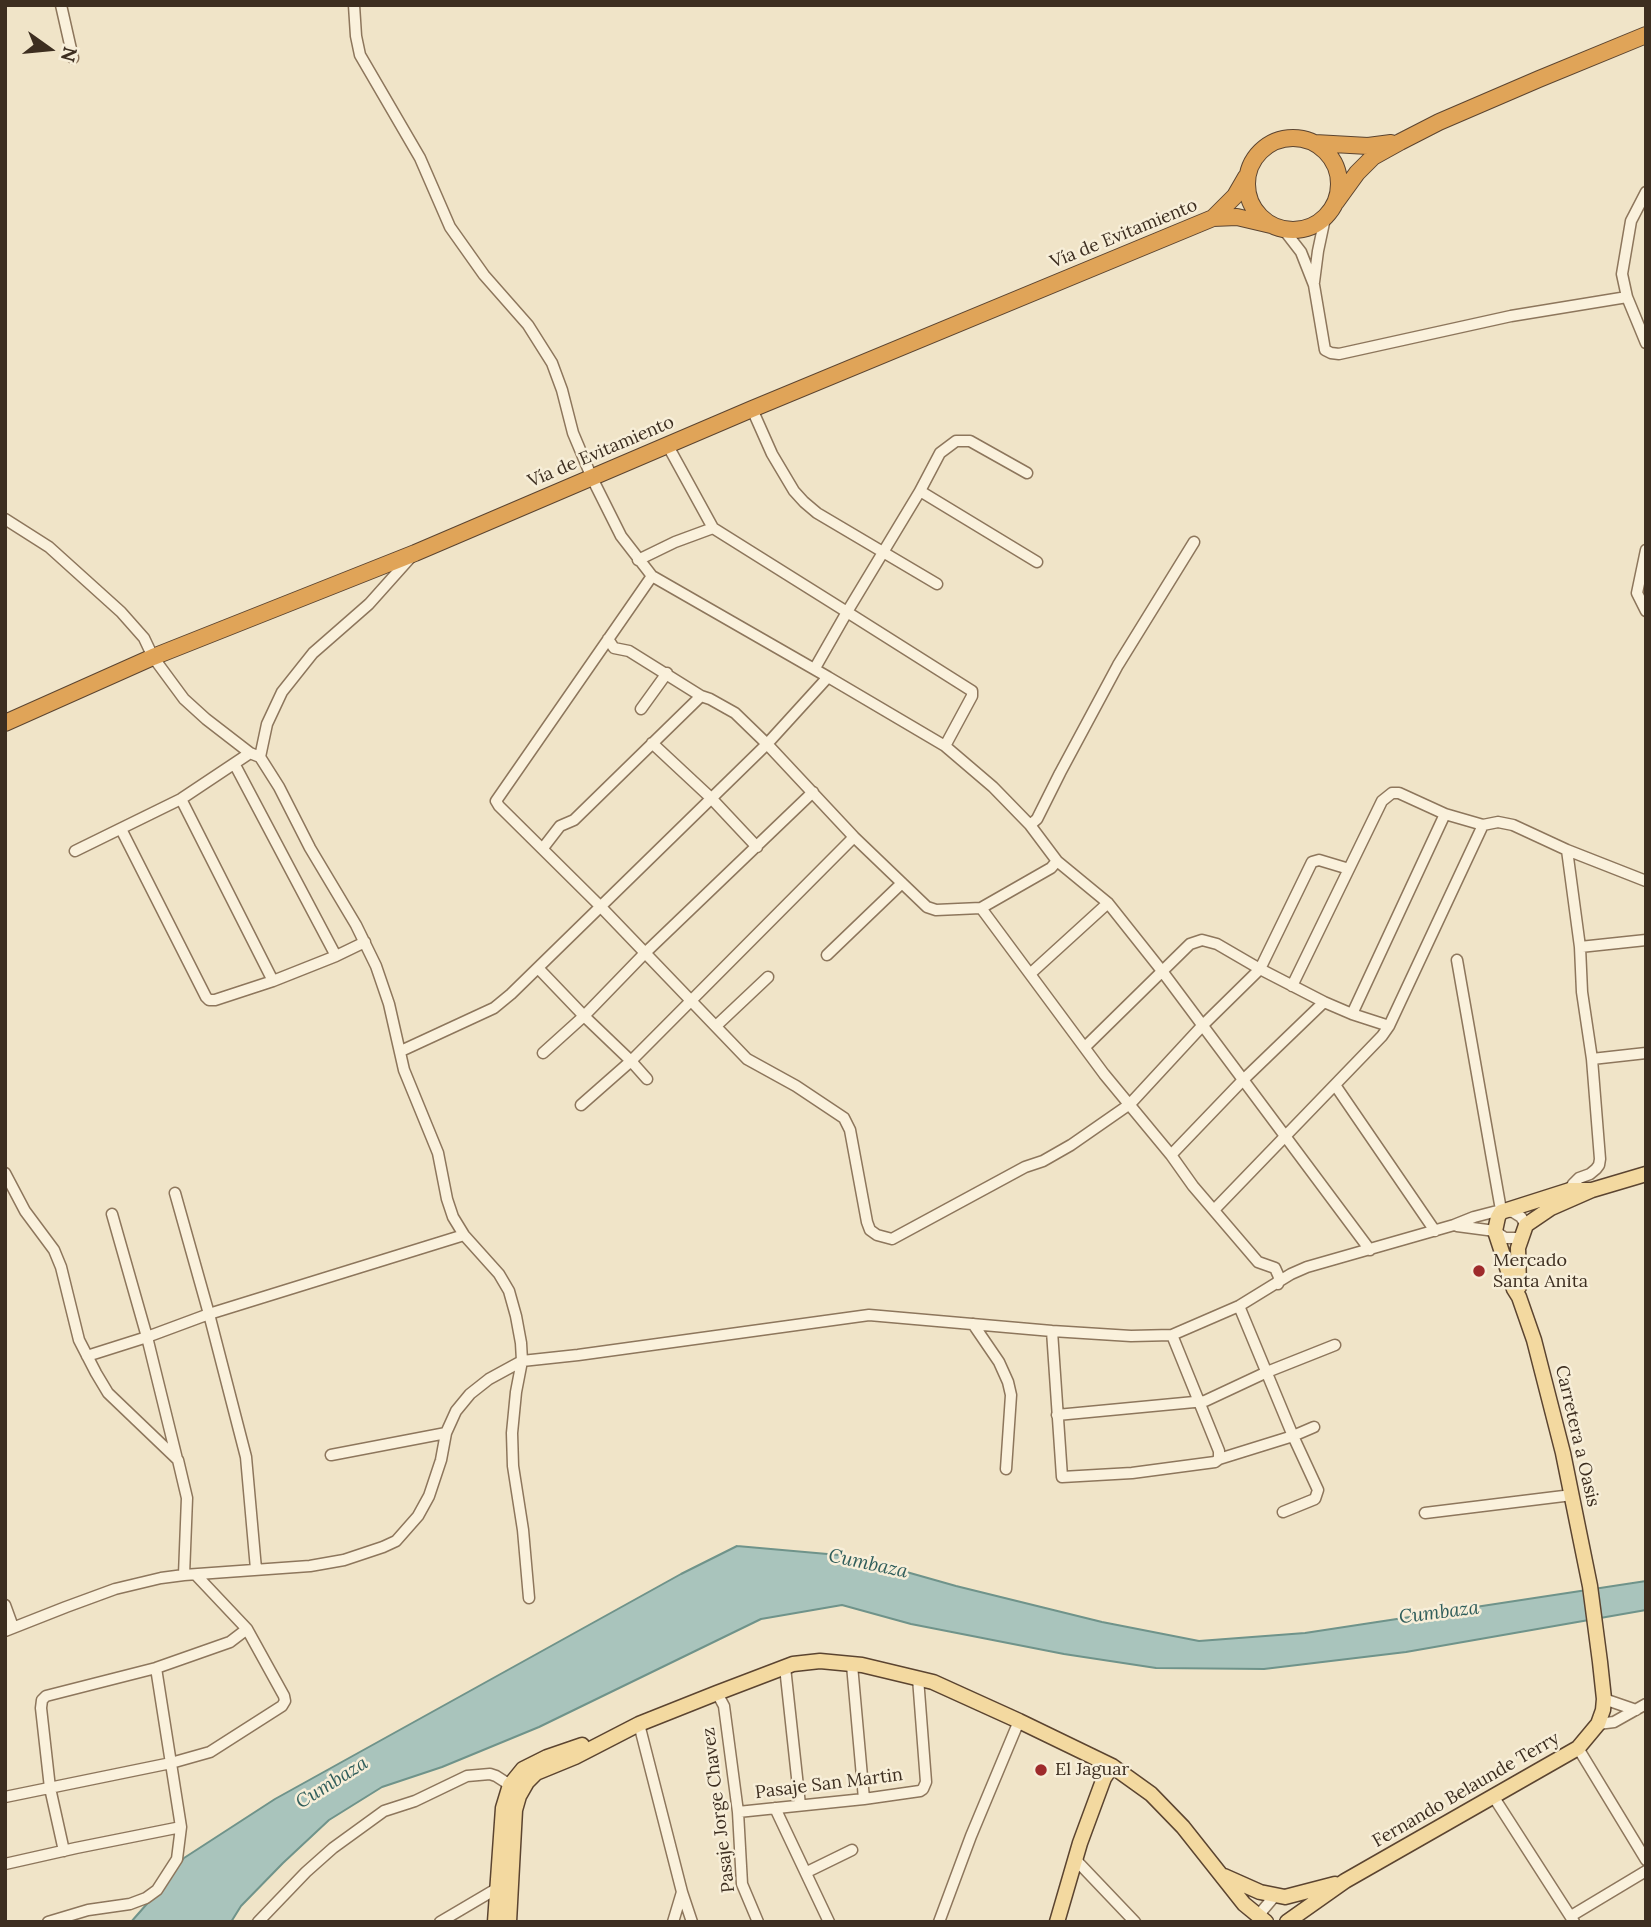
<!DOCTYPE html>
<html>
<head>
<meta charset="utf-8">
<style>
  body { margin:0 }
  #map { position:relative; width:1651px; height:1927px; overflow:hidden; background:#f0e4c8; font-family:Lora,serif }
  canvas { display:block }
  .frame { position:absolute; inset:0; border:7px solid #3d2e20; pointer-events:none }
  .north { position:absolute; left:14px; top:14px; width:70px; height:70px; -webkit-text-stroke:5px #f7eed8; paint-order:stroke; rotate:105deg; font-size:19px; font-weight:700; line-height:28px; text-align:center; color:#3d2e20 }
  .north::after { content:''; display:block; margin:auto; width:24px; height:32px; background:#3d2e20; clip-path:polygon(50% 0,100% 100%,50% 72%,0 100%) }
</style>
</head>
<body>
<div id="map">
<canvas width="1651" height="1927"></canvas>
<div class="frame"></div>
<div class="north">N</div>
</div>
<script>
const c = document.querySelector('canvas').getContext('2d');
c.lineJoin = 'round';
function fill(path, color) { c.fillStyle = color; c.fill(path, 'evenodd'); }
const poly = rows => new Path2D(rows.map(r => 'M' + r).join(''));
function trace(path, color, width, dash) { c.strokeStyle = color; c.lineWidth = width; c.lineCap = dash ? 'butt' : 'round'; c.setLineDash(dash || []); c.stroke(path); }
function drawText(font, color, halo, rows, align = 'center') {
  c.font = font + ' Lora,serif'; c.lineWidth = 5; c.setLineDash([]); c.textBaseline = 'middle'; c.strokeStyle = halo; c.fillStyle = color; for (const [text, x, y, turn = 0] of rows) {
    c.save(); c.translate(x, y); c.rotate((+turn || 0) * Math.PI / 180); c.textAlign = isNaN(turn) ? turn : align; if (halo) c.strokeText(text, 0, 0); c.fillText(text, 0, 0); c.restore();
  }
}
const water = poly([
  [737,1546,850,1556,956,1586,1102,1622,1199,1641,1305,1633,1646,1581,1646,1610,1406,1652,1264,1669,1156,1668,1064,1654,911,1624,842,1605,761,1619,539,1727,442,1767,382,1787,329,1820,283,1863,241,1906,231,1922,131,1922,160,1889,184,1858,275,1799,681,1574,737,1546]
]);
fill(water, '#a9c4bc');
trace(water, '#6f938a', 2);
const minor = poly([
  [61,5,73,58],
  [354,5,356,36,360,55,420,158,450,227,484,275,528,325,552,363,562,390,573,433,592,478,621,536,652,576,828,677,767,744,854,837,927,907,936,910,981,908,1104,1074,1171,1155,1193,1186,1258,1262,1275,1268,1279,1277,1278,1284],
  [1646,192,1631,221,1622,274,1627,297,1646,343],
  [1284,230,1301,252,1314,285,1325,350,1331,353,1339,354,1511,316,1627,297],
  [1314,282,1318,251,1325,218],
  [752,409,772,454,794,491,804,502,817,513,937,584],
  [668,446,713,528,847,612,815,668],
  [920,491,940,453,956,441,970,441,1027,473],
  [5,519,49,547,121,612,144,638,153,657,184,699,206,719,250,753,260,757,279,787,310,848,356,925,376,966,389,1004,404,1070,438,1153,447,1199,453,1217,464,1235,499,1274,509,1291,516,1316,521,1343,522,1361,578,1355,869,1315,1052,1331,1131,1336,1172,1335,1239,1306,1291,1274,1307,1267,1454,1225,1474,1217,1501,1210,1513,1212,1521,1217,1526,1225],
  [1646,550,1637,593,1646,611],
  [638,560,675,542,713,528],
  [652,576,496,801,499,806,600,906,747,1059,796,1086,844,1118,850,1130,867,1222,870,1230,877,1235,892,1239,1025,1167,1043,1161,1071,1145,1130,1104,1203,1025,1260,969,1312,862,1319,860,1349,869],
  [828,677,945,746,993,787,1030,825,1057,861,1108,903,1162,971,1370,1250],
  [641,709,667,673],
  [652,743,711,798,757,847],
  [945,746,972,696,972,691,847,612,920,491,1037,562],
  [260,757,267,724,282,692,313,653,369,604,411,557],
  [235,765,336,956],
  [181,799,273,981],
  [1030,825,1037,819,1060,773,1118,665,1194,542],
  [121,829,206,997,209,1000,215,1000,273,981,336,956,365,942],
  [543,848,560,826,574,820,701,696],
  [1567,850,1580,947,1582,992,1592,1059,1600,1159,1599,1165,1596,1169,1590,1174,1579,1178,1573,1184,1570,1190],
  [75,851,181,799,250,753],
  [981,908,1051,868,1057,861],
  [1580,947,1646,940],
  [827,955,902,883],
  [1457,960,1501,1210],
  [538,968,584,1016,631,1061,647,1079],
  [1030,974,1108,903],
  [1292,986,1382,801,1392,793,1399,793,1445,814,1483,825,1498,822,1513,825,1567,850,1646,881],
  [1352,1014,1445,814],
  [716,1026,768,977],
  [1085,1047,1190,944,1202,940,1217,944,1260,969,1324,1002,1352,1014,1389,1026],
  [401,1051,494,1008,511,994,767,744,735,713,710,699,701,696,629,651,614,648,608,639],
  [543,1053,584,1016,645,953,813,792],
  [1592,1059,1646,1053],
  [1335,1085,1435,1231],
  [581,1105,631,1061,854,837],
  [1171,1155,1243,1080,1324,1002],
  [5,1173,25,1211,54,1250,61,1267,79,1340,96,1373,108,1393,178,1460,187,1498,184,1575],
  [175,1193,209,1314,246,1457,256,1569],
  [1214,1210,1382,1036,1389,1026,1483,825],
  [112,1214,147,1337,177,1459],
  [1457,1226,1495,1231,1505,1238,1521,1238],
  [1239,1306,1293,1436,1318,1490,1315,1499,1283,1512],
  [973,1324,999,1362,1008,1382,1011,1395,1006,1469],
  [1052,1331,1062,1477,1132,1473,1215,1462,1219,1459,1219,1451,1172,1335],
  [87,1356,147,1337,209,1314,464,1235],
  [522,1361,516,1392,512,1433,513,1466,523,1530,529,1598],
  [1057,1415,1205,1401,1267,1372,1335,1345],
  [331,1455,446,1433],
  [1219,1459,1293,1436,1314,1427],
  [1425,1513,1572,1495],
  [5,1605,13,1627],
  [5,1631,66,1607,115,1589,161,1578,184,1575,310,1566,344,1560,383,1547,396,1541,418,1516,429,1496,441,1460,446,1433,456,1411,470,1394,489,1379,522,1361],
  [852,1665,864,1799],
  [785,1667,800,1805],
  [717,1693,724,1706,738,1812,742,1884,758,1922],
  [1604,1699,1636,1710],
  [639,1724,682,1892,673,1922],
  [1598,1724,1614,1722,1646,1704],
  [1578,1748,1646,1860],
  [1493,1796,1574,1922],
  [5,1797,171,1763,210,1752,282,1706,285,1701,284,1696,247,1629,196,1575],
  [775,1808,829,1922],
  [738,1812,864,1799,920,1791,923,1789,926,1782,918,1678],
  [64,1851,50,1788,41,1708,42,1700,46,1696,156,1668,230,1642,247,1629],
  [1074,1858,1135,1922],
  [5,1864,76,1848,181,1827],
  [807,1872,852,1850],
  [682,1892,692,1922],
  [1571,1916,1646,1871],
  [48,1922,88,1910,130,1904,146,1898,157,1890,177,1859,181,1827,156,1668],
  [258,1922,306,1872,333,1848,384,1811,415,1801,467,1776,490,1774,496,1776,510,1785],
  [440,1922,496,1889,501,1888],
  [939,1922,971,1836,1019,1721],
  [1260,1922,1262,1911,1273,1898,1277,1896]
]);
const major = poly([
  [1519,1287,1518,1248,1526,1225,1551,1208,1592,1190,1646,1174],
  [1224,1876,1260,1892,1285,1897,1335,1884],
  [495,1922,503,1808,510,1785,523,1769,547,1757,582,1745],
  [509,1922,515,1810,519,1796,527,1782,536,1773,575,1757,639,1724,717,1693,793,1664,820,1661,862,1665,933,1682,1019,1721,1112,1766,1151,1794,1183,1827,1244,1904,1266,1922],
  [1057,1922,1080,1843,1104,1778,1112,1766],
  [1287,1922,1345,1881,1578,1748,1598,1724,1603,1710,1604,1699,1600,1662,1590,1586,1563,1453,1534,1340,1519,1297,1514,1289,1495,1231,1498,1217,1501,1212,1570,1190,1592,1190]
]);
const highway = poly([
  '1247 184a46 46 0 1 1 92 0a46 46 0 1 1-92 0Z',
  [1315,143,1368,146,1391,143],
  [1336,202,1357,173,1373,157,1400,142,1439,122,1539,79,1646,35],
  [1213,218,1235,196,1246,177],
  [5,723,153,657,415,553,752,409,1213,218,1237,217,1271,225]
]);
trace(minor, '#8d765c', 13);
trace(major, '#5b4430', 17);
trace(highway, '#5b4430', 18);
trace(minor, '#faf1dc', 10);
trace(major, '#f3d9a0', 14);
trace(highway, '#e0a458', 16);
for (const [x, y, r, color] of [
  [1479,1271,7,"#9e2a2b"],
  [1041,1770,7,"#9e2a2b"]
]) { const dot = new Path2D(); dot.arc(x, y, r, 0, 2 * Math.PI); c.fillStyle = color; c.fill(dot); trace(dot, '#f7eed8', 2.5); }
drawText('18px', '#3d2e20', '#f7eed8', [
  ["Vía de Evitamiento",1124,234,-22],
  ["Vía de Evitamiento",601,452,-23],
  ["Carretera a Oasis",1577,1436,77],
  ["Pasaje San Martin",829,1784,-7],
  ["Fernando Belaunde Terry",1466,1790,-30],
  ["Pasaje Jorge Chavez",719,1810,-97]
]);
drawText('18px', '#3d2e20', '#f7eed8', [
  ["Mercado",1493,1261],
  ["Santa Anita",1493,1282],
  ["El Jaguar",1055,1770]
], 'left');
drawText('italic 19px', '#2f5d5a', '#f7eed8', [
  ["Cumbaza",868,1564,12],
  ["Cumbaza",1439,1613,-7],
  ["Cumbaza",332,1783,-32]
]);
</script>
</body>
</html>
